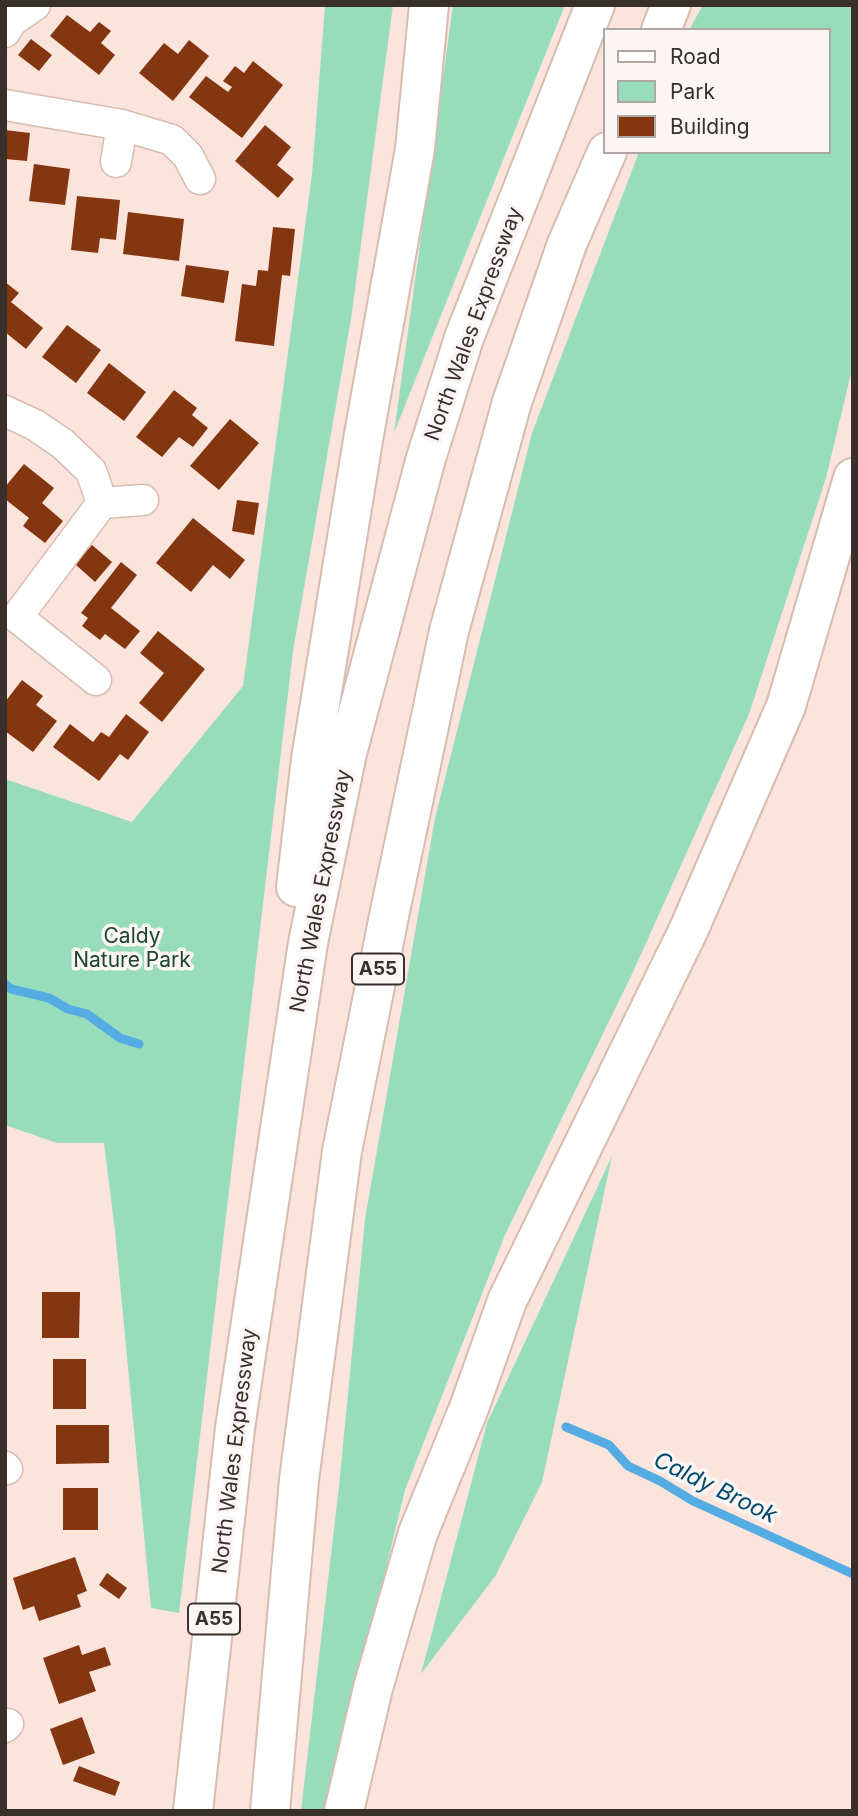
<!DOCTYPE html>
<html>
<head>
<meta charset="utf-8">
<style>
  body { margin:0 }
  #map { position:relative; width:858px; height:1816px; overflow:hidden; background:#fbe4db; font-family:Inter,sans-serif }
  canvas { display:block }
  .frame { position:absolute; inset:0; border:7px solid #3a302b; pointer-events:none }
  .legend { position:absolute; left:603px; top:28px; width:228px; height:126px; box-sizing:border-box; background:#fbf6f3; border:2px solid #aea7a3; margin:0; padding:9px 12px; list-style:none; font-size:21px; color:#3a302b }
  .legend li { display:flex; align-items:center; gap:14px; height:35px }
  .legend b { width:35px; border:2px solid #aea7a3 }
</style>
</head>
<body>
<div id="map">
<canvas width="858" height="1816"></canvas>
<div class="frame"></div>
<ul class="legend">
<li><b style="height:9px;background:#fff"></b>Road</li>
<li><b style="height:19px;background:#97ddbb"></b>Park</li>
<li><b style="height:19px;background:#833610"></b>Building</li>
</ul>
</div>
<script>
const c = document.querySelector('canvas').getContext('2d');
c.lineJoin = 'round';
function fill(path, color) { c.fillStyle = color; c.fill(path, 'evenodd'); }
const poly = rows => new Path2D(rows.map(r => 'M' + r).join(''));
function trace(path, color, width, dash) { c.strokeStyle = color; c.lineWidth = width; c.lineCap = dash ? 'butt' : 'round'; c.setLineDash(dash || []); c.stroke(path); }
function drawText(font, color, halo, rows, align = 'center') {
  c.font = font + ' Inter,sans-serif'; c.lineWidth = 7; c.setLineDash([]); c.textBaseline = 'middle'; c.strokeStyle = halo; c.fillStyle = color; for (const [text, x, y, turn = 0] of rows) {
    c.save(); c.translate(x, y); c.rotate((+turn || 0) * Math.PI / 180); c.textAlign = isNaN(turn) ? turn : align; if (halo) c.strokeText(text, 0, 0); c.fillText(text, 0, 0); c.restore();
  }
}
fill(poly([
  [325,5,393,5,351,319,293,651,179,1613,151,1608,115,1231,104,1143,57,1143,5,1125,5,779,132,822,243,686,312,175],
  [453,5,565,5,394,433],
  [703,5,853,5,853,365,826,478,749,714,633,972,505,1235,405,1490,327,1811,301,1811,339,1486,365,1219,435,818,532,433,639,152,828,152,828,30,689,30],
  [612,1156,542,1482,496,1575,421,1674,487,1423]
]), '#97ddbb');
trace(poly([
  [5,984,11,989,49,998,68,1009,87,1014,120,1038,139,1044],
  [566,1427,609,1445,628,1466,660,1481,693,1501,853,1574]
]), '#55ace3', 9);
fill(poly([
  [67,15,90,32,99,22,111,31,101,43,115,55,99,75,50,36],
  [31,39,52,55,39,71,18,55],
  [189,40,209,56,173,101,139,73,164,43,178,54],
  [253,61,283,85,242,138,189,97,206,76,228,92,232,87,223,81,235,66,244,73],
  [265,125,291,147,277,165,294,179,278,198,235,161],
  [5,130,30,133,27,161,5,159],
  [34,164,70,169,65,205,29,201],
  [77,196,120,200,116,240,100,238,98,253,71,250],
  [128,212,184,219,179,261,123,254],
  [273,227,295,229,290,276,282,275,274,346,235,341,242,284,256,286,258,270,268,271],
  [186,265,229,271,224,303,181,296],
  [5,282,19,293,11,302,43,328,26,349,5,332],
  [67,325,101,350,76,383,42,357],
  [109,363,146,392,124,421,87,393],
  [174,390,197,408,192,415,208,428,193,447,179,437,162,457,136,437],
  [230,419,259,443,219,490,190,466],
  [24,464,54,488,42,503,63,521,45,543,23,526,29,518,5,499,5,487],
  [237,500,259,503,254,535,232,531],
  [193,518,245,560,230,579,213,565,191,592,156,563],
  [92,545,112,562,95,582,75,564],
  [121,562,137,575,111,608,140,631,125,649,105,634,100,640,82,626,88,618,81,613],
  [158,631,205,669,162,722,139,703,164,673,140,653],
  [22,680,43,696,36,705,57,721,33,752,5,731,5,702],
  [126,714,149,732,128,760,120,754,99,781,53,747,70,724,93,742,101,732,109,737],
  [42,1292,80,1292,79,1338,42,1338],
  [53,1359,86,1359,86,1409,53,1409],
  [56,1425,109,1425,109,1463,56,1464],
  [63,1488,98,1488,98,1530,63,1530],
  [75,1557,87,1591,77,1595,81,1607,39,1621,34,1606,23,1610,13,1578],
  [107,1573,127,1588,119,1599,99,1585],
  [79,1645,82,1655,105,1647,111,1665,89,1672,96,1691,59,1704,43,1658],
  [82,1717,95,1753,63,1765,50,1729],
  [79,1766,120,1782,115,1796,73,1781]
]), '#833610');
const minor = poly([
  [5,32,12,21,35,5],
  [5,105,122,125,172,140,188,156,200,179],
  [116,162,122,125],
  [5,411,35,425,63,444,91,471,102,503,17,617,96,680],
  [102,503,143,500],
  [5,1467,7,1469],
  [5,1727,8,1724]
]);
const highway = poly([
  [661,30,671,5],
  [296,887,311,759,363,440,415,149,429,5],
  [193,1811,235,1428,308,943,347,753,426,458,464,338,595,5],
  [270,1811,299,1480,342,1151,390,911,449,631,512,402,567,244,607,152],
  [344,1811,373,1688,418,1533,469,1408,507,1301,688,931,786,706,853,478]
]);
trace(minor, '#d7bcb1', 33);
trace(highway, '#d7bcb1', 42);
trace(minor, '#fff', 30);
trace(highway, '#fff', 38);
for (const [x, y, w] of [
  [378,969,52],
  [214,1619,52]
]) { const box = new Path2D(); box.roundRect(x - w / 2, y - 15.5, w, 31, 5); c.fillStyle = '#fbf6f3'; c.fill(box); trace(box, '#3a302b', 2); }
drawText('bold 19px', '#3a302b', null, [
  ["A55",378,969],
  ["A55",214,1619]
]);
drawText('21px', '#3a302b', '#fbf6f3', [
  ["North Wales Expressway",474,324,-70],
  ["North Wales Expressway",321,891,-79],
  ["North Wales Expressway",235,1451,-83]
]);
drawText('21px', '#1a4633', '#fbf6f3', [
  ["Caldy",132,937],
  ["Nature Park",132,961]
]);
drawText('italic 23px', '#004a6e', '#fbf6f3', [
  ["Caldy Brook",715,1488,26]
]);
</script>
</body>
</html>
